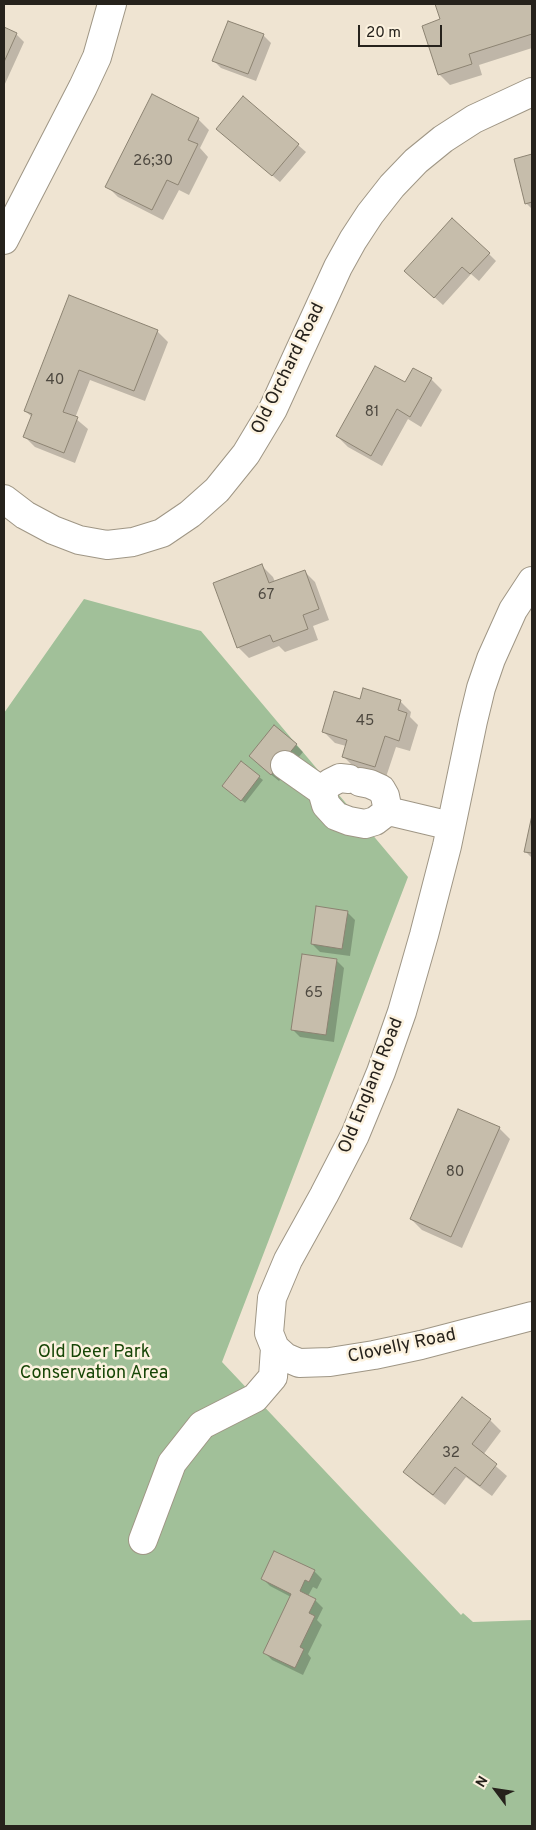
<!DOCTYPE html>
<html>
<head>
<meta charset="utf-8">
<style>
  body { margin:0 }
  #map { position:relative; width:536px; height:1830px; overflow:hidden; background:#efe4d2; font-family:Overpass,sans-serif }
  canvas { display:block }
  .frame { position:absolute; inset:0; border:5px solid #26221c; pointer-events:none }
  .north { position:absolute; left:471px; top:1765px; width:50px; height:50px; -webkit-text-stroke:4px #fcf2df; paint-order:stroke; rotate:301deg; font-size:14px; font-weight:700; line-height:20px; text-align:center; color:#26221c }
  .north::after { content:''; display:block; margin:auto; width:18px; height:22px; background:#26221c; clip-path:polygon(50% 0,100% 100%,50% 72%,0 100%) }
  .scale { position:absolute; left:358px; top:25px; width:84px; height:22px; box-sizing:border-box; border:2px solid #26221c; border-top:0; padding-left:6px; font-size:15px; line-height:18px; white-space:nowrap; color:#26221c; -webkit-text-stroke:4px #fcf2df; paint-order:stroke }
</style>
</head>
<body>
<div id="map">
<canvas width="536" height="1830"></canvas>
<div class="frame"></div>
<div class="north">N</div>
<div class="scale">20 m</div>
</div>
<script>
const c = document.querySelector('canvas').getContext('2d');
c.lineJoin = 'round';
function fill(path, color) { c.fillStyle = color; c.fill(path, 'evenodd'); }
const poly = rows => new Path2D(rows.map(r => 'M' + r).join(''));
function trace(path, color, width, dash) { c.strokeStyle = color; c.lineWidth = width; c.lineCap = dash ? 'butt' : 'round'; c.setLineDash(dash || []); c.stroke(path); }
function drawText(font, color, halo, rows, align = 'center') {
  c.font = font + ' Overpass,sans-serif'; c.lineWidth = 5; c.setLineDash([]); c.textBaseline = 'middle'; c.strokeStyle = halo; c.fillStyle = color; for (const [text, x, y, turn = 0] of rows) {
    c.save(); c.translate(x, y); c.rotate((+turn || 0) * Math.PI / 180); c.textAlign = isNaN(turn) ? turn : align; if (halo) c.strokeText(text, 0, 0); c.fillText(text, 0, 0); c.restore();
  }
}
fill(poly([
  [84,599,201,631,408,877,222,1362,461,1615,463,1613,473,1622,532,1620,532,1826,4,1826,4,713]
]), '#a1c099');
fill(poly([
  [437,4,532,4,532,48,479,65,482,75,450,85,439,74,442,20],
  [4,29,16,34,24,42,4,86],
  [263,35,271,43,256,81,221,68,214,61],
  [198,119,209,130,200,148,208,157,189,195,179,190,163,220,118,197,107,186],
  [225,136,298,145,306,152,280,182],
  [532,155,532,209,526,203,515,160],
  [489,254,496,261,479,281,471,274,443,305,414,279],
  [70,297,157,331,168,342,145,401,90,380,75,418,88,429,75,463,35,447,24,436,32,417,25,411],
  [431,379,442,390,421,427,408,419,382,466,348,447,337,436,405,384],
  [262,566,273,577,275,582,304,571,315,582,329,620,313,626,318,640,285,652,279,646,249,658,238,647],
  [400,701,411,712,410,717,418,725,410,751,396,747,386,777,354,767,343,756,346,746,335,743,324,732],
  [296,745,303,752,279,781,258,764],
  [241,763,263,780,245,803,227,789],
  [532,821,532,858,525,851],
  [347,912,355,920,350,956,320,952,312,944],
  [336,960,344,968,334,1042,300,1037,292,1029],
  [499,1128,510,1139,462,1248,422,1230,411,1219],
  [462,1398,490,1420,501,1431,483,1455,507,1476,492,1496,466,1477,445,1505,416,1483,405,1472],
  [314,1571,322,1579,317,1589,313,1587,308,1596,315,1600,323,1608,317,1620,322,1625,308,1654,311,1658,303,1675,272,1660,264,1652,291,1597,270,1586,262,1578]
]), '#0003');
const building = poly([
  [435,4,532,4,532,34,469,54,472,64,438,75,422,26,440,19,435,4],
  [228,21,264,34,248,74,212,61,228,21],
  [4,27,17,33,4,62,4,27],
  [152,94,199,118,188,140,198,144,178,185,167,180,152,210,105,187,152,94],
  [243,96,299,144,272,176,216,129,243,96],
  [532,154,532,202,525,204,514,159,532,154],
  [452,218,490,253,470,274,462,267,434,298,404,271,452,218],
  [69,295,158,330,134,391,79,370,63,412,78,417,64,453,23,437,32,414,24,411,69,295],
  [375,366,405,382,413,368,432,378,410,417,397,409,371,456,336,436,375,366],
  [262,564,269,583,305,570,319,609,303,615,308,629,273,642,270,635,237,648,213,583,262,564],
  [363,688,401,700,398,710,407,713,399,741,385,736,375,767,342,757,347,740,322,732,334,691,360,699,363,688],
  [274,725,297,744,271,775,249,756,274,725],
  [241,761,260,776,241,801,222,786,241,761],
  [532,815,532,853,524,852,532,815],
  [316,906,348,911,342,949,311,944,316,906],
  [302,954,337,959,326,1035,291,1030,302,954],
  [458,1109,500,1127,451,1237,410,1219,458,1109],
  [462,1397,491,1419,472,1444,497,1464,480,1486,455,1467,433,1495,403,1472,462,1397],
  [274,1551,315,1570,309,1582,305,1580,300,1591,316,1599,309,1613,315,1616,300,1647,304,1649,295,1668,263,1653,291,1594,261,1579,274,1551]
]);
fill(building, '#c6bdab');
trace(building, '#8c8372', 1);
const minor = poly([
  [4,240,83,87,97,57,112,4],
  [4,499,25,515,53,530,79,540,107,545,133,542,162,533,190,514,217,490,246,454,273,409,338,267,353,240,370,214,392,186,416,161,443,139,474,119,532,92],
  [285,765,322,791],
  [349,779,340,778,330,783,322,791,326,805,336,816,349,821,365,824,375,821,388,811],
  [360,782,370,784,381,789,385,796,388,811,451,826],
  [275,1348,285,1357,299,1363,330,1362,374,1355,421,1345,532,1316],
  [143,1540,172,1463,202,1425,255,1398,273,1377,275,1348,269,1333,272,1298,288,1260,324,1195,355,1135,381,1072,402,1012,424,935,447,846,473,721,481,688,491,659,513,610,532,581]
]);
trace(minor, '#9f9685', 30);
trace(minor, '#fff', 28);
drawText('15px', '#4e4940', null, [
  ["26;30",153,162],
  ["40",55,381],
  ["81",372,413],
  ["67",266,596],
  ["45",365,722],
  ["65",314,994],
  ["80",455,1173],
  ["32",451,1454]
]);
drawText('18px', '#26221c', '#fcf2df', [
  ["Old Orchard Road",289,369,-64],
  ["Old England Road",372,1086,-68],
  ["Clovelly Road",402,1347,-12]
]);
drawText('18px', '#174607', '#fcf2df', [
  ["Old Deer Park",94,1353],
  ["Conservation Area",94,1374]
]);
</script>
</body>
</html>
